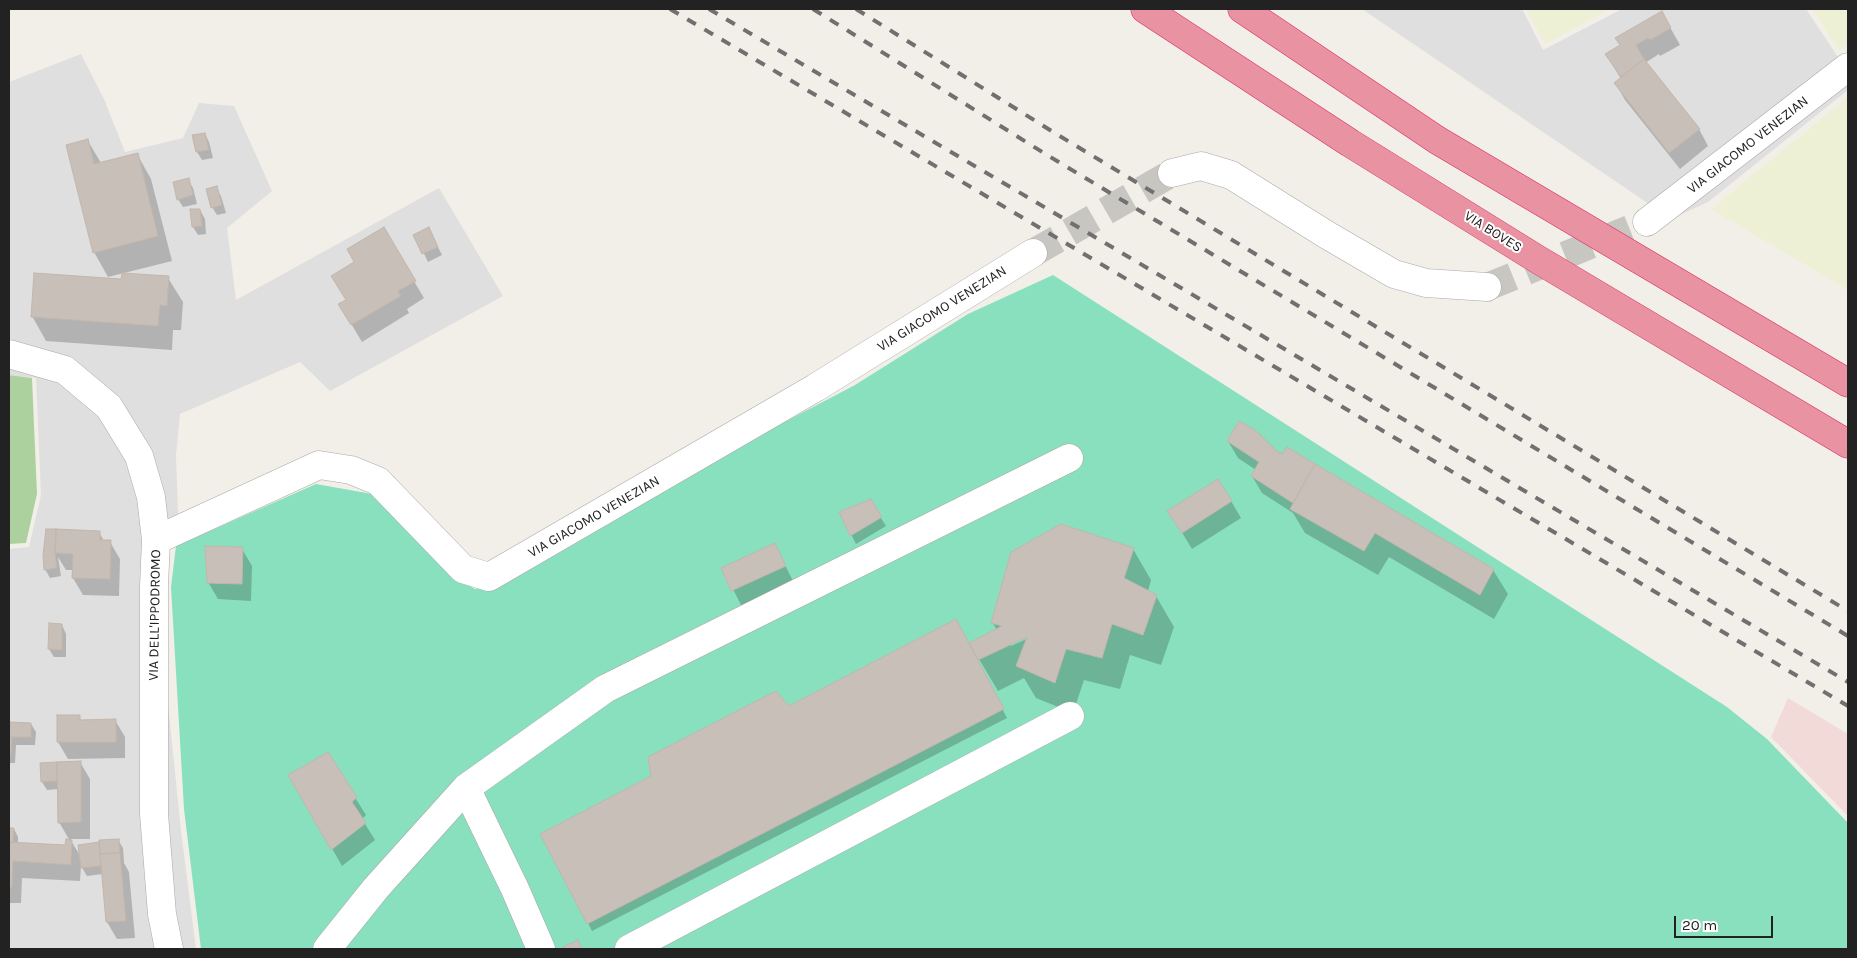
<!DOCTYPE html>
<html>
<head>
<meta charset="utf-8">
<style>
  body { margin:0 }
  #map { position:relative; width:1857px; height:958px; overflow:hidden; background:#f2efe9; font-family:Karla,sans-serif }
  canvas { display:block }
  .frame { position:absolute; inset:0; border:10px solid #222; pointer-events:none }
  .scale { position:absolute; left:1674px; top:916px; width:99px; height:22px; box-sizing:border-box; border:2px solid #222; border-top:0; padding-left:6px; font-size:15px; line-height:18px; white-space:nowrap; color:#222; -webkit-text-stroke:4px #fff; paint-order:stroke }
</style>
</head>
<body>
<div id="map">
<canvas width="1857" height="958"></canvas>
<div class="frame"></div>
<div class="scale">20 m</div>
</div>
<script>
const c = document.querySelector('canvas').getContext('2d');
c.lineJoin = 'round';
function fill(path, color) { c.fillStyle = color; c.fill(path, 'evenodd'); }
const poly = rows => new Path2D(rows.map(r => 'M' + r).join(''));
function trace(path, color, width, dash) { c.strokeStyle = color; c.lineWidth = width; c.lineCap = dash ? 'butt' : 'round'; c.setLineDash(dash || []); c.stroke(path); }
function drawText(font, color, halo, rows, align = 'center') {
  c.font = font + ' Karla,sans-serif'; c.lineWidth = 4; c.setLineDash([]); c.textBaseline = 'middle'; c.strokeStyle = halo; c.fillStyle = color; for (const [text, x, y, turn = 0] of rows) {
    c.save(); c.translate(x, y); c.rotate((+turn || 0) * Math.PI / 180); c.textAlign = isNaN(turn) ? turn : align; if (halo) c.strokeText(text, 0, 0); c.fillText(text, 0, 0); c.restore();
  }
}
fill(poly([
  [1362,9,1522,9,1543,50,1622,9,1806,9,1848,72,1848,90,1708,202,1671,219],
  [81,54,104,99,125,152,183,138,199,103,234,106,272,191,227,228,236,300,439,188,503,296,330,391,300,362,180,414,176,455,178,512,182,529,164,538,156,588,181,831,196,949,9,949,9,549,29,547,41,495,36,378,9,375,9,82]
]), '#e0dfdf');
fill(poly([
  [1788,698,1848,734,1848,816,1771,737]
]), '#f2dad9');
fill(poly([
  [1526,9,1610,9,1545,44],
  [1812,9,1848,9,1848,43,1839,50],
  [1848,97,1848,290,1711,209]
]), '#eef0d5');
fill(poly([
  [9,375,32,378,37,494,26,543,9,544]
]), '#add19e');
fill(poly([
  [1053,275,1727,707,1767,739,1848,823,1848,949,201,949,184,809,171,587,176,546,316,484,372,494,454,576,475,589,500,583,737,447,855,385,968,314]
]), '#88e0be');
fill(poly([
  [1662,13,1680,45,1660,56,1659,54,1645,63,1699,129,1708,146,1680,169,1625,100,1616,84,1621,79,1606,54,1621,46],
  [205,134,209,142,213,158,202,160,197,152],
  [88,141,101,163,137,154,151,179,172,261,108,277,94,252],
  [188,180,193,188,197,204,183,207,178,199],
  [216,188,221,196,226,213,217,215,212,207],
  [200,210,205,219,206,234,198,235,193,227],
  [383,229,424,298,407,309,409,313,362,342,340,305,347,301,356,262],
  [415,235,433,237,442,255,428,262],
  [168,278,183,302,181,330,173,330,172,350,46,341,32,316,123,280],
  [1228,441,1283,455,1287,449,1493,570,1508,594,1494,619,1389,557,1378,575,1305,533,1293,513,1262,493,1252,476,1256,470,1238,458],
  [870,501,886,526,856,544,840,513],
  [1231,501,1241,518,1192,549,1169,511],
  [99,532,104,541,110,542,120,559,119,596,83,595,73,578,74,570,66,570,58,557,61,576,50,578,45,569,44,555],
  [775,545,794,583,742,607,723,569],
  [242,549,252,566,251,601,218,599,208,582],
  [1133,549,1151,580,1148,591,1156,596,1174,627,1161,665,1130,655,1120,689,1084,680,1073,713,1036,698,1024,678,998,691,979,659,977,660,1007,718,592,931,588,923,789,707,969,644,997,630,992,622],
  [1032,633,1033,636,1011,646,1011,643],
  [62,625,66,634,66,657,54,657,49,649],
  [59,716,79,717,82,722,115,720,125,737,125,758,68,759,58,742],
  [9,723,31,724,36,732,35,745,16,745,15,763,9,763],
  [327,753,366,815,362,819,375,840,342,866,290,775],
  [80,762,90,779,90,839,70,839,81,857,80,846,118,840,123,848,124,863,129,872,135,938,117,939,107,922,103,874,87,876,81,866,80,881,22,878,21,903,9,903,9,829,14,829,18,837,18,844,67,847,70,841,59,822,59,789,47,790,42,782,41,764]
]), '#0003');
const building = poly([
  [1662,11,1671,28,1650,40,1648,38,1636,45,1644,59,1621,77,1605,54,1620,45,1615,38,1662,11],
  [1644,59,1700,129,1669,153,1614,83,1644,59],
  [205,133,209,150,196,152,192,135,205,133],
  [88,139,94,164,138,153,158,236,93,253,66,145,88,139],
  [189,178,193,195,177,200,173,182,189,178],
  [217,186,222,205,211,208,206,189,217,186],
  [190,209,200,209,202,226,192,227,190,209],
  [384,227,416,281,398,291,401,296,351,325,338,304,346,300,331,276,354,262,347,249,384,227],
  [429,227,438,247,422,254,413,235,429,227],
  [34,273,121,279,122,273,169,276,167,306,160,305,158,326,31,317,34,273],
  [1239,421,1255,430,1278,452,1282,454,1287,447,1315,464,1293,503,1251,476,1259,462,1227,441,1239,421],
  [1315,464,1494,569,1480,595,1375,533,1364,551,1290,509,1315,464],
  [1218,479,1232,501,1182,533,1167,511,1218,479],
  [871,499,882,517,850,536,839,512,871,499],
  [1061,524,1134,548,1124,578,1157,595,1143,635,1112,624,1102,658,1066,649,1055,683,1016,666,1027,637,978,660,969,643,1002,626,991,623,1011,552,1061,524],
  [46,529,56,529,55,553,57,568,44,570,43,555,46,529],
  [56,529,100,531,100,540,111,540,110,579,72,578,73,554,55,553,56,529],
  [775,543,786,566,731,591,721,568,775,543],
  [205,546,243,547,242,584,207,583,205,546],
  [956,619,1004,709,587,924,540,834,651,776,648,757,776,691,789,706,956,619],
  [49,623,62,624,62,650,48,649,49,623],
  [57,715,80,715,80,720,116,719,116,742,57,742,57,715],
  [9,722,10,722,9,737,12,737,11,755,9,755,9,722],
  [10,722,31,723,31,737,9,737,10,722],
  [328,752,357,797,352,802,366,823,331,850,288,775,328,752],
  [81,761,81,822,58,823,57,762,81,761],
  [57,762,57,781,41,782,40,763,57,762],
  [9,828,14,828,13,843,9,842,9,828],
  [66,839,72,840,71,865,13,861,12,887,9,887,9,842,65,845,66,839],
  [119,839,120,853,100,854,99,840,119,839],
  [99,842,101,866,81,868,78,845,99,842],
  [120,853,126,921,106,922,100,854,120,853],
  [578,940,582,949,564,949,563,947,578,940]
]);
fill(building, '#c7bfb8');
trace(building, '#c4b6ab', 1);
trace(poly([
  [1033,253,1172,173],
  [1487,287,1647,222]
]), '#c8c6c1', 28, [28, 14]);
const minor = poly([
  [1172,173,1201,166,1231,175,1327,235,1394,274,1426,283,1487,287],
  [1647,222,1848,67],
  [9,354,65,370,109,407,139,456,151,497,156,540,154,586,154,814,162,914,169,949],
  [156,540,319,465,351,470,378,481,463,569,489,577,815,388,1033,253],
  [466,788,515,889,541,949],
  [327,949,376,888,466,788,605,689,1069,458],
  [629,949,1070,716]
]);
const highway = poly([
  [1145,9,1350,143,1537,259,1848,444],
  [1242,9,1437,140,1848,383]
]);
trace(minor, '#a9a9a9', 29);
trace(highway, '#dc2a67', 29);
trace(minor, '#fff', 28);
trace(highway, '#e892a2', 28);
trace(poly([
  [670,9,1848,706],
  [709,9,1848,682],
  [813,9,1047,155,1848,636],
  [856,9,1058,135,1848,611]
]), '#707070', 4, [10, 10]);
drawText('14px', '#222', '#fff', [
  ["VIA GIACOMO VENEZIAN",1748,145,-38],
  ["VIA BOVES",1493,232,32],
  ["VIA GIACOMO VENEZIAN",942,309,-32],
  ["VIA GIACOMO VENEZIAN",594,517,-30],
  ["VIA DELL'IPPODROMO",155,615,-89]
]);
</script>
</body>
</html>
